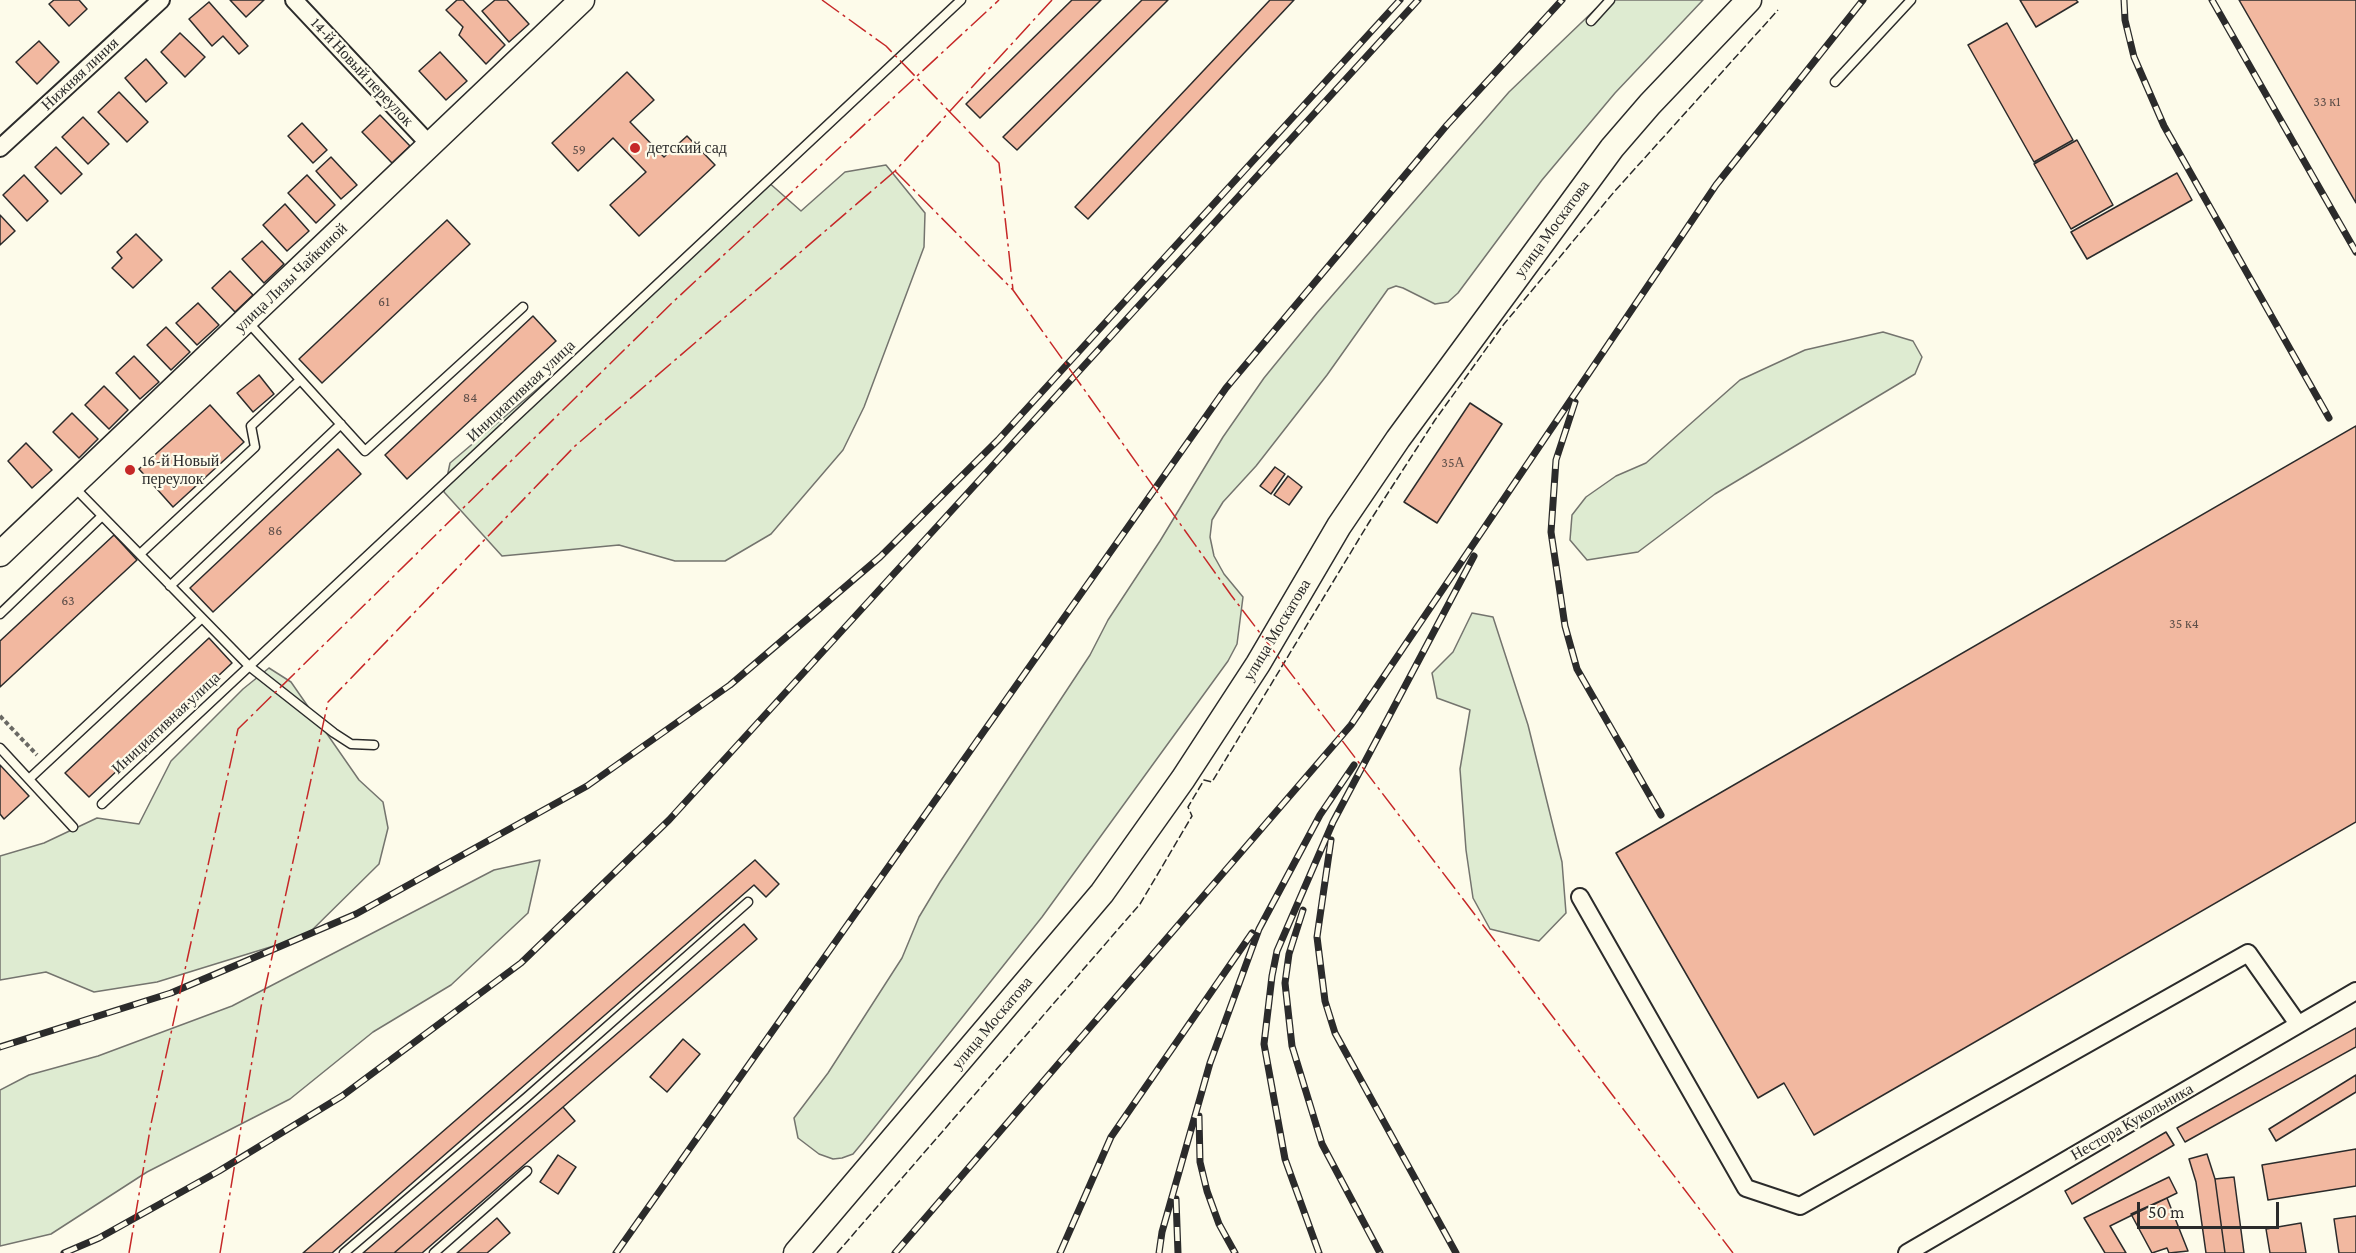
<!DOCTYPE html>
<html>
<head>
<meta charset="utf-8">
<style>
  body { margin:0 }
  #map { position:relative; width:2356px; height:1253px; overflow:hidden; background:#fdfbea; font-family:"Crimson Pro",serif }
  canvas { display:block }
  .scale { position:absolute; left:2137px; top:1202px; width:142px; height:27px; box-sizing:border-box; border:3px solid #2b2b2b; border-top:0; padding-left:8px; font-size:18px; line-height:21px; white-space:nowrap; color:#2b2b2b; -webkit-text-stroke:4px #fdfbea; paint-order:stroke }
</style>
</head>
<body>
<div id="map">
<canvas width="2356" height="1253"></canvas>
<div class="scale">50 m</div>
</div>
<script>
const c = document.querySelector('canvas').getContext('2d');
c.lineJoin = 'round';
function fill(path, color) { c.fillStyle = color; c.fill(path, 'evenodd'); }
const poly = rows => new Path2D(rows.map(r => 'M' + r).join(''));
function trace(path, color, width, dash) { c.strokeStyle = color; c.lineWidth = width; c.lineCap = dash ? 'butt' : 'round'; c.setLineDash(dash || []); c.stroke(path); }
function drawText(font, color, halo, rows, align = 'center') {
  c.font = font + ' "Crimson Pro",serif'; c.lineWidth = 4.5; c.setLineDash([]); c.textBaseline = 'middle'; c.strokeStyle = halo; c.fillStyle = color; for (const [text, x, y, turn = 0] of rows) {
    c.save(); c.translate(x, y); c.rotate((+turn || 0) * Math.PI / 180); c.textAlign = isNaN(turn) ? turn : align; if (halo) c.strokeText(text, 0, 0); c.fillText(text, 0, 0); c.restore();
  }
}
const green = poly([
  [1605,0,1703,0,1615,93,1542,180,1458,293,1448,302,1435,304,1403,288,1396,286,1388,289,1327,375,1256,466,1223,502,1212,520,1210,537,1214,556,1224,574,1243,597,1237,644,1228,661,1042,917,863,1142,853,1154,842,1158,833,1159,819,1154,798,1138,794,1118,828,1073,902,958,919,917,940,882,1090,655,1108,620,1160,541,1223,437,1264,378,1317,313,1509,92,1605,0],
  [886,165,925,213,924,247,864,407,843,450,771,534,725,561,675,561,619,545,502,556,444,492,450,463,623,316,767,181,801,211,845,172,886,165],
  [1883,332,1913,341,1922,357,1915,374,1715,494,1638,552,1587,560,1570,540,1572,515,1586,497,1616,476,1646,463,1740,380,1805,350,1883,332],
  [1472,613,1493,617,1528,725,1562,862,1566,913,1539,941,1490,929,1473,898,1466,850,1460,769,1470,710,1437,698,1432,673,1453,652,1472,613],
  [269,668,291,682,359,780,383,802,388,828,379,864,306,936,157,982,94,992,46,972,0,980,0,856,44,843,97,818,139,824,171,761,243,689,269,668],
  [540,860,528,913,451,985,373,1032,290,1099,147,1172,51,1234,0,1246,0,1090,29,1075,98,1056,232,1006,494,870,540,860]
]);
fill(green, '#deebd1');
trace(green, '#74746e', 1.5);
const building = poly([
  [54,0,79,0,87,9,69,26,49,4,54,0],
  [230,0,264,0,246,17,230,0],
  [457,0,463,0,505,45,486,64,459,35,463,27,446,10,457,0],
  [495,0,507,0,529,24,509,42,482,11,495,0],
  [1072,0,1101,0,980,118,966,104,1072,0],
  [1142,0,1168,0,1017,150,1003,137,1142,0],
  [1270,0,1294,0,1088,219,1075,207,1270,0],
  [2020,0,2076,0,2078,2,2036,27,2020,0],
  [2239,0,2356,0,2356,203,2239,0],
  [209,2,248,46,239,54,223,36,212,46,189,19,209,2],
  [2007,23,2073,140,2034,162,1968,45,2007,23],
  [180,33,205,57,185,77,161,52,180,33],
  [39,41,59,62,37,84,16,62,39,41],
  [440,52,467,81,446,100,419,71,440,52],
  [146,59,167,83,146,102,125,78,146,59],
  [627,72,654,100,630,122,664,157,687,136,715,165,639,236,610,205,646,172,613,138,578,171,552,143,627,72],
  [119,92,148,122,127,142,98,112,119,92],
  [380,115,410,146,392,163,362,132,380,115],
  [83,117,109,144,88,164,62,137,83,117],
  [302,123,327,150,313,163,288,136,302,123],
  [2077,140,2113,205,2071,229,2034,164,2077,140],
  [56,147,82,174,61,194,35,167,56,147],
  [331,157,357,185,341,199,316,171,331,157],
  [2177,173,2192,200,2087,259,2071,232,2177,173],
  [24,175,48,201,27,221,3,195,24,175],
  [307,175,335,205,316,223,288,193,307,175],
  [285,204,309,231,287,251,263,225,285,204],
  [0,215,15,231,0,245,0,215],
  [447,220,470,244,322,383,299,359,447,220],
  [136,234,162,260,133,288,112,268,122,258,117,252,136,234],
  [262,241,284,264,264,283,242,259,262,241],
  [230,271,253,295,235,312,212,288,230,271],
  [198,303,219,325,197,345,176,323,198,303],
  [533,316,556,341,407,479,385,455,533,316],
  [166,327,190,352,171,370,147,345,166,327],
  [134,356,159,382,140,399,116,373,134,356],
  [259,375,274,394,253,412,237,393,259,375],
  [104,386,128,410,109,429,85,405,104,386],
  [1470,403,1502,424,1437,523,1404,502,1470,403],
  [210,405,244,442,173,507,139,469,210,405],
  [72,413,98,439,79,458,53,432,72,413],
  [2356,426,2356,822,1814,1135,1784,1083,1758,1098,1616,853,2356,426],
  [26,443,52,470,32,488,8,461,26,443],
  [338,449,361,474,213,612,190,588,338,449],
  [1275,467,1285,474,1271,494,1260,486,1275,467],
  [1288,476,1302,487,1289,505,1274,495,1288,476],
  [114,535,137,560,0,687,0,641,114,535],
  [209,638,232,663,89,797,65,773,209,638],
  [0,765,29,796,4,819,0,814,0,765],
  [755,860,779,884,766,897,754,885,332,1253,303,1253,755,860],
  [744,924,757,939,563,1107,394,1253,363,1253,744,924],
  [2356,1028,2356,1047,2185,1142,2177,1128,2356,1028],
  [683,1039,700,1054,667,1092,650,1077,683,1039],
  [2356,1075,2356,1092,2276,1141,2269,1129,2356,1075],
  [563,1107,575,1121,422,1253,394,1253,563,1107],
  [2166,1132,2174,1145,2072,1204,2065,1191,2166,1132],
  [2356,1149,2356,1186,2268,1200,2262,1165,2356,1149],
  [2207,1154,2215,1179,2225,1253,2206,1253,2196,1182,2189,1159,2207,1154],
  [558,1155,576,1167,558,1194,540,1182,558,1155],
  [2169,1177,2177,1193,2110,1226,2126,1253,2105,1253,2084,1218,2169,1177],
  [2234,1177,2244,1253,2225,1253,2215,1179,2234,1177],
  [2167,1198,2188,1251,2169,1253,2167,1248,2152,1253,2131,1214,2167,1198],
  [2356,1216,2356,1253,2339,1253,2334,1219,2356,1216],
  [497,1218,510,1233,487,1253,457,1253,497,1218],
  [2301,1223,2306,1253,2270,1253,2266,1229,2301,1223]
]);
fill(building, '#f2b8a0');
trace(building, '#2b2b2b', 1.5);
const service = poly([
  [1591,21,1610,0],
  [1835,82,1911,0],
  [247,321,365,451,523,307],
  [73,486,249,666,334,733,351,744,374,745],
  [140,554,255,447,251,426,300,380],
  [170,586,341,424],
  [0,614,102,516],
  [0,748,73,827],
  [29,779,202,618],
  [102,804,961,0],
  [344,1253,527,1097,748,902],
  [434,1253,527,1171]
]);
const minor = poly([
  [294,0,430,145],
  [0,148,161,0],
  [1580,897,1746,1188,1800,1206,2248,953,2298,1024],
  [1907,1253,2356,991]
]);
const secondary = poly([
  [0,554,582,0],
  [796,1253,1102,893,1183,779,1258,664,1339,526,1398,439,1612,148,1650,104,1749,0]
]);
trace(service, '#2b2b2b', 11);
trace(minor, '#2b2b2b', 20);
trace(secondary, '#2b2b2b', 27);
trace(poly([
  [0,716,37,755]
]), '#6a6964', 4, [4.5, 3]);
trace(service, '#fdfbea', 8);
trace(minor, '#fdfbea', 16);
trace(secondary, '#fdfbea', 24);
const rail = poly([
  [2124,0,2125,20,2134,57,2164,126,2329,418],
  [2212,0,2356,252],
  [1575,402,1556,460,1551,532,1565,626,1577,669,1661,815],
  [1331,840,1317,937,1325,1001,1335,1033,1456,1253],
  [1303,910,1289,954,1285,983,1292,1046,1322,1144,1380,1253],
  [0,1047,171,993,356,914,587,786,730,685,880,557,998,440,1400,0],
  [1199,1116,1200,1162,1207,1191,1219,1224,1235,1253],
  [1176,1199,1178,1253],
  [64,1253,99,1238,219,1171,342,1096,521,963,669,820,1418,0],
  [616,1253,1226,388,1447,125,1562,0],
  [895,1253,1351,725,1716,185,1863,0],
  [1060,1253,1111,1137,1252,933],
  [1159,1253,1162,1232,1210,1063,1259,929,1320,815,1354,765],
  [1319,1253,1285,1159,1264,1044,1272,976,1277,951,1333,822,1474,556]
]);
trace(rail, '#2b2b2b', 7);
trace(rail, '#fdfbea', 4.5, [14]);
trace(poly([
  [837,1253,1140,904,1192,816,1188,807,1204,780,1212,782,1368,524,1435,420,1504,324,1614,192,1778,10]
]), '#2b2b2b', 1.5, [8, 3]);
trace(poly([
  [822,0,886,46,999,163,1013,290],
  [895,171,1013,290,1231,595,1733,1253],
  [129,1253,151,1124,238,729,674,301,999,0],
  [220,1253,261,1007,328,702,575,446,895,171,1052,0]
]), '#c62828', 1.5, [21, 4.5, 3, 4.5]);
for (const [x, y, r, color] of [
  [635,148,6,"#c62828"],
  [130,470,6,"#c62828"]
]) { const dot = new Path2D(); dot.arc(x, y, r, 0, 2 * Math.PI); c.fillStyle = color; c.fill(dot); trace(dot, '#fdfbea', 2); }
drawText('14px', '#5d4e48', null, [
  ["33 к1",2327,102],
  ["59",579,150],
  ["61",384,302],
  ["84",470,398],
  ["35А",1453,463],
  ["86",275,531],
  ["63",68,601],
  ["35 к4",2184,624]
]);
drawText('16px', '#2b2b2b', '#fdfbea', [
  ["14-й Новый переулок",362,72,47],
  ["Нижняя линия",80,74,-43],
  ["улица Москатова",1552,229,-54],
  ["улица Лизы Чайкиной",291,278,-44],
  ["Инициативная улица",521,391,-43],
  ["улица Москатова",1277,630,-59],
  ["Инициативная улица",166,723,-43],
  ["улица Москатова",992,1023,-50],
  ["Нестора Кукольника",2132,1122,-30]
]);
drawText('16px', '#2b2b2b', '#fdfbea', [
  ["детский сад",647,148],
  ["16-й Новый",142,461],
  ["переулок",142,479]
], 'left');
</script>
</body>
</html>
